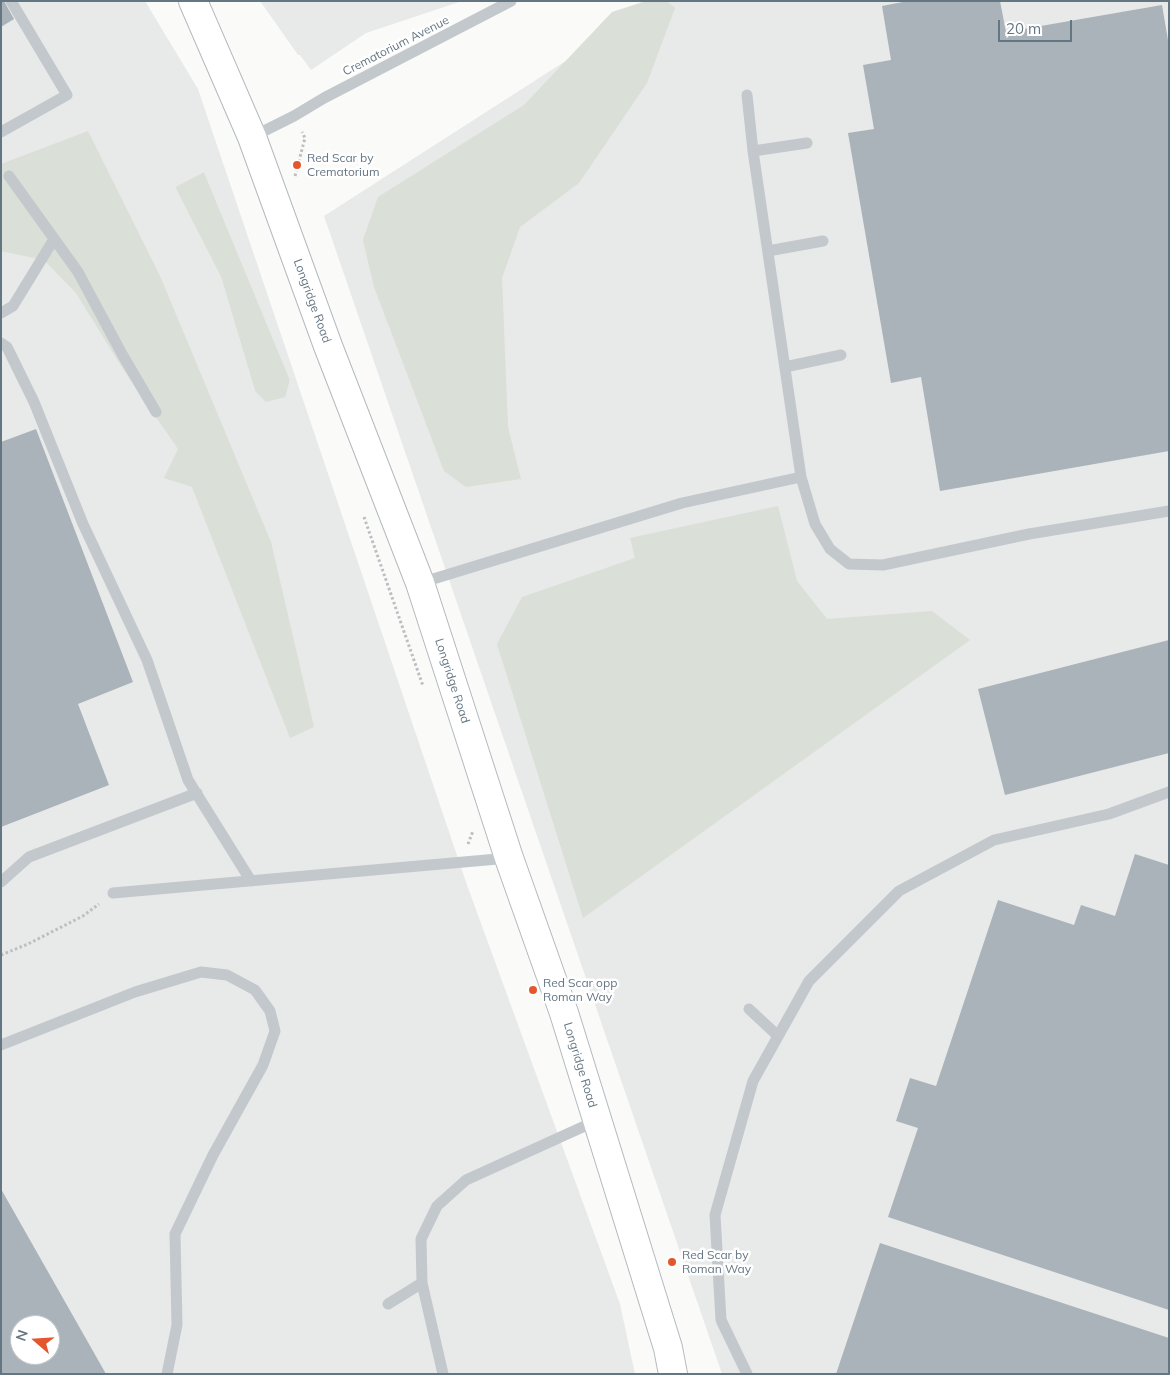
<!DOCTYPE html>
<html>
<head>
<meta charset="utf-8">
<style>
  body { margin:0 }
  #map { position:relative; width:1170px; height:1375px; overflow:hidden; background:#fafaf8; font-family:Mulish,sans-serif }
  canvas { display:block }
  .frame { position:absolute; inset:0; border:2px solid #657683; pointer-events:none }
  .north { position:absolute; left:10px; top:1315px; width:50px; height:50px; box-sizing:border-box; background:#fff; border:1px solid #c1c8cd; border-radius:50%; rotate:289deg; font-size:14px; font-weight:700; line-height:20px; text-align:center; color:#657683 }
  .north::after { content:''; display:block; margin:auto; width:18px; height:22px; background:#e4572e; clip-path:polygon(50% 0,100% 100%,50% 72%,0 100%) }
  .scale { position:absolute; left:998px; top:20px; width:74px; height:22px; box-sizing:border-box; border:2px solid #657683; border-top:0; padding-left:6px; font-size:15px; line-height:18px; white-space:nowrap; color:#657683; -webkit-text-stroke:4px #fff; paint-order:stroke }
</style>
</head>
<body>
<div id="map">
<canvas width="1170" height="1375"></canvas>
<div class="frame"></div>
<div class="north">N</div>
<div class="scale">20 m</div>
</div>
<script>
const c = document.querySelector('canvas').getContext('2d');
c.lineJoin = 'round';
function fill(path, color) { c.fillStyle = color; c.fill(path, 'evenodd'); }
const poly = rows => new Path2D(rows.map(r => 'M' + r).join(''));
function trace(path, color, width, dash) { c.strokeStyle = color; c.lineWidth = width; c.lineCap = dash ? 'butt' : 'round'; c.setLineDash(dash || []); c.stroke(path); }
function drawText(font, color, halo, rows, align = 'center') {
  c.font = font + ' Mulish,sans-serif'; c.lineWidth = 5; c.setLineDash([]); c.textBaseline = 'middle'; c.strokeStyle = halo; c.fillStyle = color; for (const [text, x, y, turn = 0] of rows) {
    c.save(); c.translate(x, y); c.rotate((+turn || 0) * Math.PI / 180); c.textAlign = isNaN(turn) ? turn : align; if (halo) c.strokeText(text, 0, 0); c.fillText(text, 0, 0); c.restore();
  }
}
fill(poly([
  [1,1,145,1,198,89,467,885,620,1304,635,1374,1,1374],
  [204,172,290,380,284,397,255,391,221,277,175,187],
  [20,1325,50,1325,50,1355,20,1355],
  [260,1,462,1,366,33,311,70,300,55,298,55],
  [659,1,1169,1,1169,1374,722,1374,324,216]
]), '#e8e9e9');
fill(poly([
  [646,1,667,1,675,8,647,83,579,183,520,227,502,278,508,427,521,479,466,487,444,471,374,287,363,240,378,197,524,105,612,12],
  [88,131,160,276,271,542,314,727,290,738,192,487,164,478,178,449,123,369,76,293,44,260,1,251,1,164],
  [204,172,290,380,285,397,266,402,255,391,221,277,175,187],
  [778,506,797,581,827,619,932,611,970,640,583,918,497,644,522,597,635,558,630,538]
]), '#dadfd7');
fill(poly([
  [1,1,4,1,14,19,1,27],
  [908,1,1000,1,1006,32,1162,5,1169,46,1169,451,940,491,921,377,891,383,848,133,874,129,863,65,891,60,882,6],
  [36,429,133,682,78,704,109,785,1,827,1,442],
  [1169,640,1169,753,1005,795,978,689],
  [1135,854,1169,865,1169,1310,888,1217,918,1128,896,1121,910,1078,936,1086,998,900,1074,925,1081,905,1115,916],
  [1,1189,106,1374,1,1374],
  [20,1325,50,1325,50,1355,20,1355],
  [880,1243,1169,1338,1169,1374,836,1374]
]), '#aab3b9');
const secondary = poly([
  [193,1,252,137,328,346,420,583,509,858,564,1013,668,1348,673,1374]
]);
trace(secondary, '#b3babf', 30);
trace(poly([
  [295,176,305,138,302,132],
  [364,517,423,686],
  [468,844,473,831],
  [1,955,28,944,83,916,99,904]
]), '#bbbfc2', 3, [2.5, 2.5]);
trace(poly([
  [1,132,67,95,11,1],
  [252,137,294,116,324,98,511,1],
  [753,151,807,143],
  [9,176,78,272,122,354,156,412],
  [768,251,823,241],
  [1,313,13,306,54,239],
  [1,343,7,347,34,402,83,524,147,660,188,780,251,881],
  [785,367,841,355],
  [801,477,815,524,830,549,849,564,883,565,1029,534,1169,511],
  [420,583,682,503,801,477,753,151,747,95],
  [1,882,29,857,197,793],
  [113,893,509,858],
  [749,1009,778,1036],
  [1,1045,135,992,201,972,227,975,255,990,270,1011,275,1031,263,1065,213,1155,175,1234,177,1325,167,1374],
  [388,1304,422,1283],
  [443,1374,422,1283,421,1239,437,1206,466,1180,598,1120],
  [747,1374,721,1320,715,1215,753,1081,809,981,899,891,994,840,1109,814,1169,792]
]), '#c3c8cc', 11);
trace(secondary, '#fff', 28);
for (const [x, y, r, color] of [
  [297,165,5,"#e4572e"],
  [533,990,5,"#e4572e"],
  [672,1262,5,"#e4572e"]
]) { const dot = new Path2D(); dot.arc(x, y, r, 0, 2 * Math.PI); c.fillStyle = color; c.fill(dot); trace(dot, '#fff', 2); }
drawText('12px', '#657683', '#fff', [
  ["Crematorium Avenue",396,46,-27],
  ["Longridge Road",312,301,70],
  ["Longridge Road",452,681,72],
  ["Longridge Road",580,1065,73]
]);
drawText('12px', '#657683', '#fff', [
  ["Red Scar by",307,158],
  ["Crematorium",307,172],
  ["Red Scar opp",543,983],
  ["Roman Way",543,997],
  ["Red Scar by",682,1255],
  ["Roman Way",682,1269]
], 'left');
</script>
</body>
</html>
